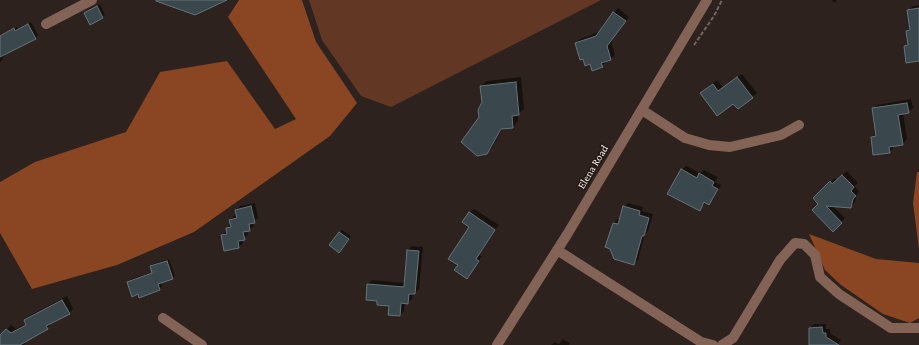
<!DOCTYPE html>
<html>
<head>
<meta charset="utf-8">
<style>
  body { margin:0 }
  canvas { display:block; background:#2d221d }
</style>
</head>
<body>
<canvas width="919" height="345"></canvas>
<script>
const c = document.querySelector('canvas').getContext('2d');
c.lineJoin = 'round';
function fill(path, color) { c.fillStyle = color; c.fill(path, 'evenodd'); }
const poly = rows => new Path2D(rows.map(r => 'M' + r).join(''));
function trace(path, color, width, dash) { c.strokeStyle = color; c.lineWidth = width; c.lineCap = dash ? 'butt' : 'round'; c.setLineDash(dash || []); c.stroke(path); }
function drawText(font, color, halo, rows, align = 'center') {
  c.font = font + ' "Crimson Pro",serif'; c.lineWidth = 3; c.setLineDash([]); c.textBaseline = 'middle'; c.strokeStyle = halo; c.fillStyle = color; for (const [text, x, y, turn = 0] of rows) {
    c.save(); c.translate(x, y); c.rotate((+turn || 0) * Math.PI / 180); c.textAlign = isNaN(turn) ? turn : align; if (halo) c.strokeText(text, 0, 0); c.fillText(text, 0, 0); c.restore();
  }
}
fill(poly([
  [309,0,601,0,391,107,361,96,322,40]
]), '#623824');
fill(poly([
  [239,0,302,0,316,42,357,103,330,136,194,232,117,265,32,289,0,233,0,182,35,162,126,132,160,72,227,61,275,129,296,119,228,17],
  [917,172,919,172,919,249,913,203],
  [809,234,876,259,919,263,919,318,910,323,883,314,841,285,825,270]
]), '#8a4522');
fill(poly([
  [831,0,837,0,835,3],
  [100,4,105,15,102,17,85,13],
  [919,5,919,60,905,46,908,43,907,31,911,27,909,10,913,6],
  [618,8,629,17,611,41,615,55,611,59,606,61,606,62,602,66,591,63,576,43,580,39,599,32],
  [31,22,38,35,35,38,6,53,0,63,0,36,17,27,18,30],
  [742,74,757,93,738,108,733,102,701,93,717,80,723,88],
  [521,77,524,109,518,114,518,121,513,127,503,128,492,148,487,153,480,117,483,103,481,86,487,81],
  [911,99,913,108,908,112,903,113,907,139,903,144,893,145,893,148,889,152,872,137,876,133,873,109,877,105],
  [686,166,700,173,704,170,718,177,715,182,721,185,713,199,709,204,706,202,699,210,682,170],
  [847,171,858,183,854,186,859,191,857,194,855,202,851,207,833,206,845,218,833,230,819,204,814,198,835,178,837,180],
  [255,203,258,218,253,222,254,226,247,231,248,235,242,239,243,243,239,247,222,235,227,231,227,228,231,224,230,220,234,216,237,215,236,210,240,206],
  [628,203,643,207,642,211,653,214,648,231,645,234,638,260,633,264,614,223,618,219,620,220,624,207],
  [474,209,499,225,496,229,470,212],
  [469,213,495,231,479,255,482,256,467,278,459,265,471,226],
  [342,230,351,236,342,249,339,232],
  [412,246,423,247,419,289,415,293,413,293,412,299,408,303,405,303,404,311,400,315,390,305,378,300,368,284,372,280,405,283,408,250],
  [169,259,175,276,172,279,161,282,162,286,160,289,139,293,129,282,131,279,153,272,151,266,153,264],
  [67,296,73,309,69,313,51,323,51,324,47,328,28,339,24,345,0,345,0,336,11,325,16,329,27,323,25,320,29,316],
  [814,324,826,324,826,329,830,329,830,333,841,340,838,345,810,345,810,328],
  [563,339,570,343,569,345,551,345,555,342,559,344]
]), '#0007');
const building = poly([
  [156,0,227,0,195,15,156,1,156,0],
  [97,6,103,18,90,25,84,13,97,6],
  [919,8,919,61,906,63,904,46,908,45,906,31,910,30,907,10,919,8],
  [613,12,626,21,607,46,611,60,601,63,603,67,592,71,590,64,585,66,583,59,580,60,575,43,596,36,613,12],
  [28,24,36,39,0,57,0,36,14,28,15,31,28,24],
  [737,77,753,98,738,109,733,104,717,116,700,93,713,84,718,91,737,77],
  [516,82,519,115,512,116,513,128,501,129,487,154,477,156,461,142,479,117,478,110,482,102,480,86,516,82],
  [907,103,909,113,898,115,903,145,889,147,890,153,873,155,871,137,876,136,872,108,907,103],
  [681,169,697,178,699,173,714,182,712,186,718,189,709,205,704,202,700,211,667,194,681,169],
  [842,175,854,187,851,191,856,196,853,199,851,208,826,206,842,223,833,232,812,210,818,204,813,198,830,181,832,184,842,175],
  [251,206,255,223,249,224,250,231,243,232,245,240,238,241,239,248,224,251,221,235,227,234,226,228,231,227,229,220,237,218,235,210,251,206],
  [623,206,640,211,639,215,649,218,644,236,642,236,634,265,614,259,610,249,605,247,613,223,618,224,623,206],
  [469,212,495,230,476,259,479,261,467,279,454,270,458,265,448,259,469,227,462,222,469,212],
  [339,232,349,239,339,253,329,245,339,232],
  [407,250,419,251,415,294,409,294,408,304,401,303,400,316,388,315,389,306,377,305,377,301,366,300,367,284,404,287,407,250],
  [167,261,173,279,158,284,160,290,139,298,138,294,132,297,127,282,152,273,150,266,167,261],
  [62,300,70,314,46,326,48,329,20,345,0,345,0,335,6,329,11,333,26,325,24,320,62,300],
  [822,327,823,333,826,333,826,337,839,345,809,345,809,328,822,327]
]);
fill(building, '#3a474d');
trace(building, '#657379', 1);
trace(poly([
  [694,45,714,16,722,0]
]), '#706661', 2, [4, 2]);
trace(poly([
  [46,24,92,0],
  [642,110,685,138,709,145,730,147,781,135,799,125],
  [557,250,701,342,713,345],
  [163,318,202,345],
  [497,345,568,233,707,0],
  [722,345,733,338,780,260,795,243,804,244,815,255,820,277,839,294,891,328,919,328]
]), '#836355', 10);
drawText('11px', '#efe7e4', '#231814', [
  ["Elena Road",593,167,-59]
]);
</script>
</body>
</html>
